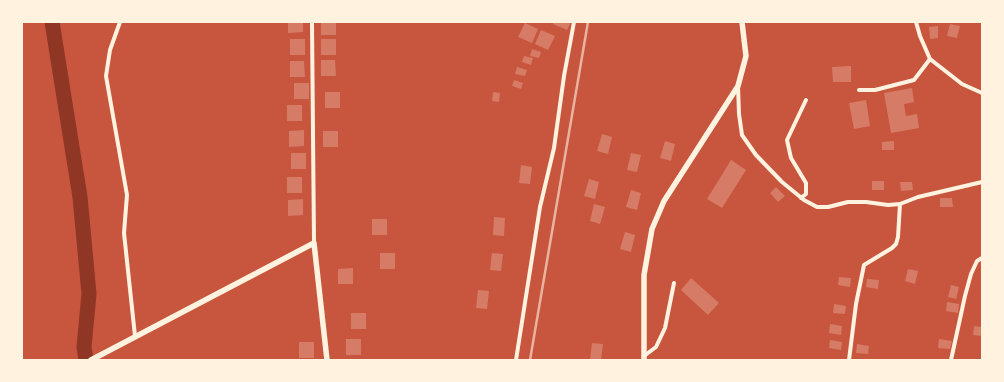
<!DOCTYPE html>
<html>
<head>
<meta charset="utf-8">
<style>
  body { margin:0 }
  #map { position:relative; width:1004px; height:382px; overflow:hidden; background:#c8553d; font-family:Manrope,sans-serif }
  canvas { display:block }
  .frame { position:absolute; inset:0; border:23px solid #fff3e0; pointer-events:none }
</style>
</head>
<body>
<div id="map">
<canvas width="1004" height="382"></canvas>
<div class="frame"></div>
</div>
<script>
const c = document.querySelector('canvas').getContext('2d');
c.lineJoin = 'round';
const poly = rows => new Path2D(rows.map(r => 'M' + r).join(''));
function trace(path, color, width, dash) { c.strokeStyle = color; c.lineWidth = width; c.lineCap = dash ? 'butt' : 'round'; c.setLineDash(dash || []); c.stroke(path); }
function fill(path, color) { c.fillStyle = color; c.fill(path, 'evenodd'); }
trace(poly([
  [52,22,80,197,89,294,84,347,86,360]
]), '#8f3625', 15);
fill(poly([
  [288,22,303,22,303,32,288,33],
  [321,22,336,22,336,35,321,35],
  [554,22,571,22,567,30,553,24],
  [525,23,538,29,532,43,518,37],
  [950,24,960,26,957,38,947,36],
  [938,26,938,38,930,39,929,27],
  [541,30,555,36,548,50,535,44],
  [290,39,305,39,305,55,290,55],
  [321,39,336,39,336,55,321,55],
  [532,49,541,52,539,58,530,56],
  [524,56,533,58,531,65,522,62],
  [321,60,335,60,336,76,321,76],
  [290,61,304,61,305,77,290,77],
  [851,66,851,82,833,82,832,67],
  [517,67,527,70,525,76,515,74],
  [514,80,523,83,521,89,512,86],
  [294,83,309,83,309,99,294,99],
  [912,88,914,102,904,104,906,116,917,114,919,128,891,133,884,93],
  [325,92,340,92,340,108,325,108],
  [493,92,500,93,499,102,492,101],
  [866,100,870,126,854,129,849,103],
  [287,105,302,105,302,121,287,121],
  [304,130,304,146,289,147,289,131],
  [323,131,338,131,338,147,323,147],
  [602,134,612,137,608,154,597,151],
  [665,141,675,144,671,161,660,158],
  [894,141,894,150,882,150,882,142],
  [291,153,306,153,306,169,291,169],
  [631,153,641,155,637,172,627,170],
  [731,160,746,170,722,208,707,199],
  [521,165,532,167,530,184,519,183],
  [287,177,302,177,302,193,287,193],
  [589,179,599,182,595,199,584,196],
  [872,181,884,181,884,190,872,190],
  [900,182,912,182,913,190,901,191],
  [776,187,785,196,778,202,770,193],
  [631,190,641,193,637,210,626,207],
  [940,198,952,198,953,207,940,207],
  [303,199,303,215,288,216,288,200],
  [594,204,605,207,600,224,590,221],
  [494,217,505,218,504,236,493,235],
  [372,219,387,219,387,235,372,235],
  [625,232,635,235,631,252,620,249],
  [380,253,395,253,395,269,380,269],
  [492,253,503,254,501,271,490,270],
  [353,268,353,284,338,284,338,269],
  [908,269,918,271,915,284,905,281],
  [839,277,851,278,850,287,838,285],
  [691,278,719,303,708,315,681,290],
  [867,279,879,280,878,289,866,287],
  [951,285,959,287,956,299,948,297],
  [478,290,489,291,487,309,476,308],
  [947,302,959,304,958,313,946,311],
  [834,304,846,306,845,314,833,313],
  [351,313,366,313,366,329,351,329],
  [830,324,842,326,841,335,829,333],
  [974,326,982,327,982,336,973,335],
  [346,339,361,339,361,355,346,355],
  [939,339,952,341,950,349,938,348],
  [830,340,842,342,841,350,829,348],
  [299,342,314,342,314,358,299,358],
  [592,343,603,344,601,360,590,360],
  [857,344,869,346,868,354,856,353]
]), '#d67c66');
trace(poly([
  [120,22,110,50,106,76,127,195,124,233,135,336],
  [312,22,314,243],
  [916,22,920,36,930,59,962,84,982,93],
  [738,86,739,114,742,135,756,155,782,182,804,200,817,207,828,207,848,202,866,202,888,205,900,204,918,197,982,182],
  [859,90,875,90,914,80,930,59],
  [801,198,806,194,806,183,791,158,787,140,806,100],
  [644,356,656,347,665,328,674,283],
  [516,360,540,207,554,148,564,76,574,22],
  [849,360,856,304,864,265,892,248,896,244,898,237,900,204],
  [951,360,965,296,971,274,977,261,982,258]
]), '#fff3e0', 4);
trace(poly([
  [91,360,314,243,327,360],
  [644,360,644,275,652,229,664,201,738,86,746,56,742,22]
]), '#fff3e0', 5.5);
trace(poly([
  [530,360,588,22]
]), '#e9b49f', 2.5);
</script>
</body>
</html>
